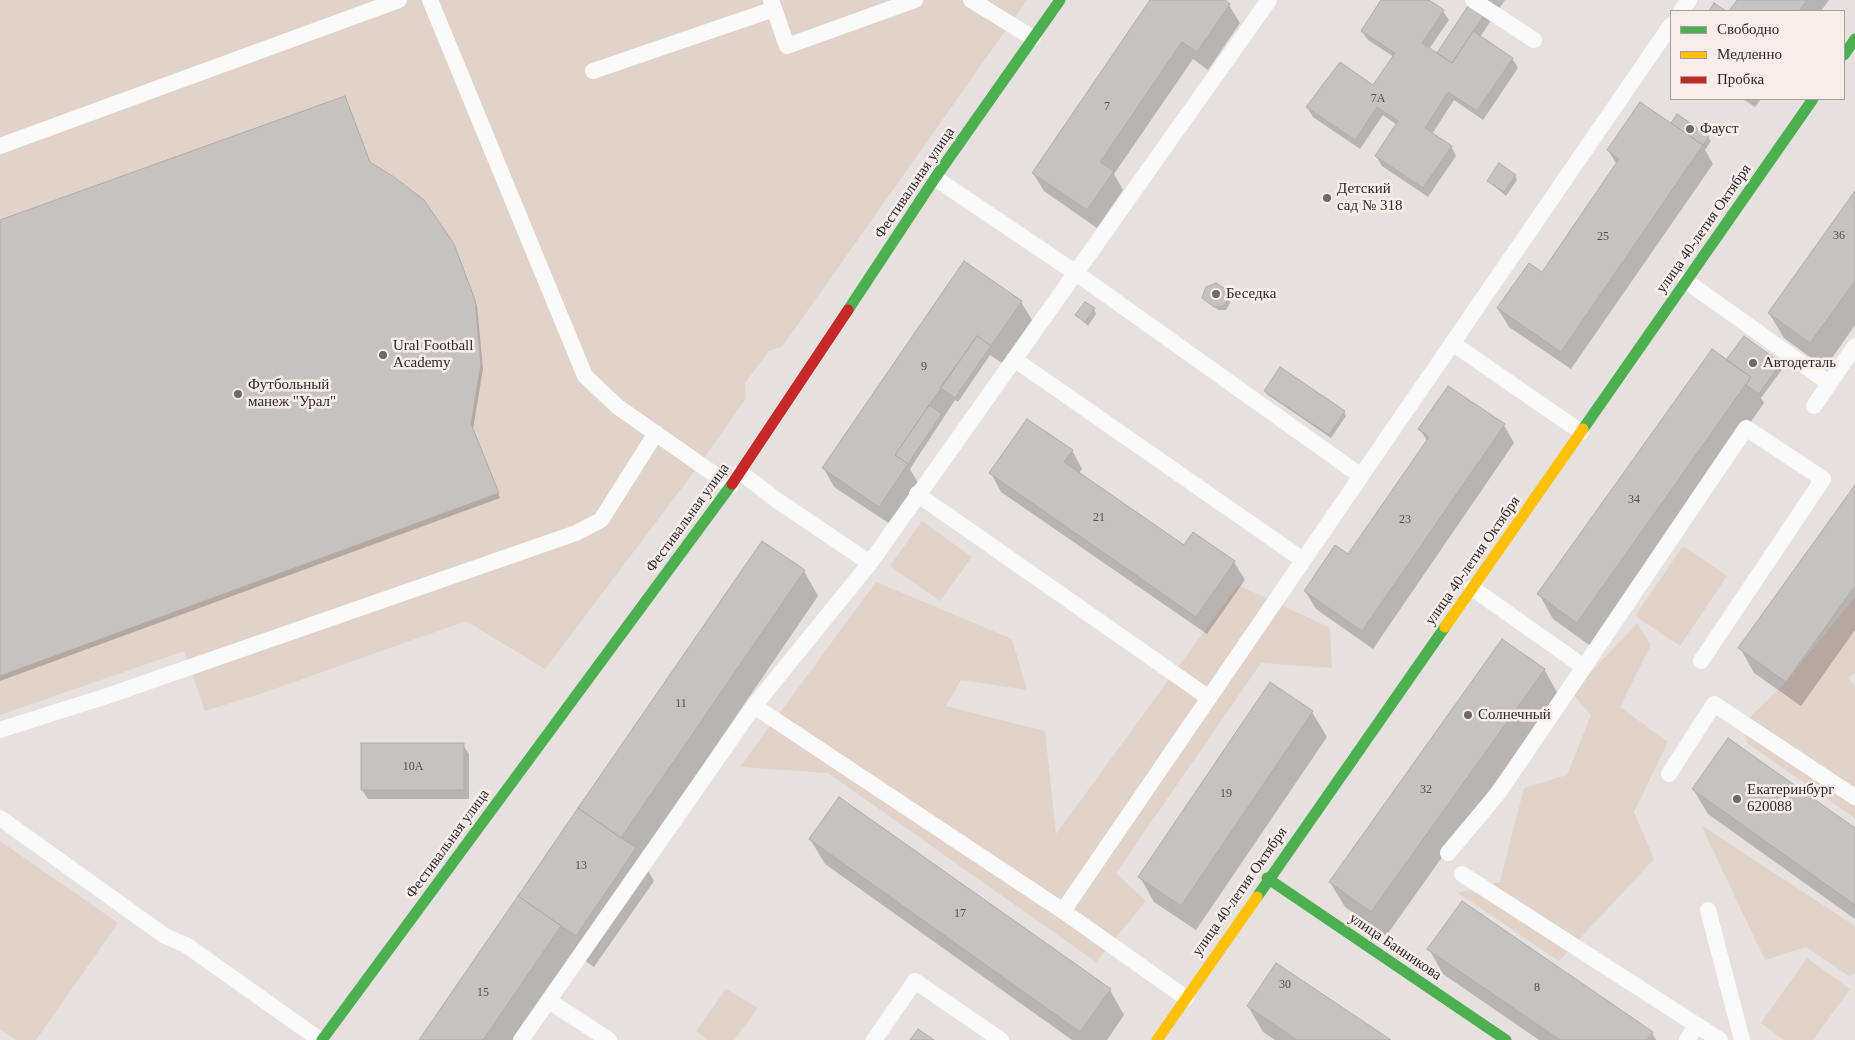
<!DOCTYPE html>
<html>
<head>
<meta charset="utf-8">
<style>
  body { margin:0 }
  #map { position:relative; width:1855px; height:1040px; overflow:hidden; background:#e6e1de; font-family:"Times New Roman",serif }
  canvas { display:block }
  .legend { position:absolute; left:1670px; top:10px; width:175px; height:90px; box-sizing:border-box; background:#f8ede8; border:1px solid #a79f9b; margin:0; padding:6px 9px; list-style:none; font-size:15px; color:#2e2a28 }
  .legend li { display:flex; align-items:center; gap:10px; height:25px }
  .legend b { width:25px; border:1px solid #a79f9b }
</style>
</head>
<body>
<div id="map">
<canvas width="1855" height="1040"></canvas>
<ul class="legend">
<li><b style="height:6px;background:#4caf50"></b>Свободно</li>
<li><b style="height:6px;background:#ffc107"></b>Медленно</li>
<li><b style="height:6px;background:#c62828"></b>Пробка</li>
</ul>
</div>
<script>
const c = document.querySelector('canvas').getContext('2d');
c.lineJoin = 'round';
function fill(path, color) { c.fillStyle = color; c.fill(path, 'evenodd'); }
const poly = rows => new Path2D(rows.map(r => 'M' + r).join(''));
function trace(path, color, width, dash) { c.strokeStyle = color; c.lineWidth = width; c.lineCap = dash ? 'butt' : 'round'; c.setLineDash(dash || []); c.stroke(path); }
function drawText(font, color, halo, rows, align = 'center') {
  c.font = font + ' "Times New Roman",serif'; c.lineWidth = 5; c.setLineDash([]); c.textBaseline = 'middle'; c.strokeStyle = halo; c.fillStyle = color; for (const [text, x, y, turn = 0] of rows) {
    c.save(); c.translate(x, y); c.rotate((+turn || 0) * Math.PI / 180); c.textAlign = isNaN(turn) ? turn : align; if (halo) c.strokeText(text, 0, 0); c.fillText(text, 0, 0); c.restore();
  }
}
fill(poly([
  [0,0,1027,0,782,347,769,351,745,383,746,398,700,464,545,669,466,621,260,694,205,711,184,651,0,715],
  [922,521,972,557,940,601,890,566],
  [1683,546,1727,576,1680,646,1635,616],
  [876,582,1012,639,1027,690,961,680,946,706,1045,731,1056,834,1238,585,1330,628,1332,668,1261,663,1116,873,1146,901,1096,962,828,773,740,767],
  [1855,597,1855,673,1848,678,1855,686,1855,818,1747,743,1744,723,1786,682],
  [1637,623,1651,645,1620,707,1668,742,1634,812,1654,859,1559,961,1458,893,1500,882,1524,788,1567,775,1591,715,1572,693],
  [1701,825,1855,926,1855,973,1849,976,1806,947,1765,960],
  [0,841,118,923,36,1040,16,1040,0,1029],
  [1807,958,1850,989,1813,1040,1784,1040,1761,1023],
  [726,989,758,1008,734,1040,708,1040,696,1031]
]), '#e1d2ca');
fill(poly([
  [1152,0,1222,0,1229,5,1240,23,1208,70,1193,59,1114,174,1123,190,1097,228,1044,191,1033,173],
  [1383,0,1427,0,1443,11,1449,20,1429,49,1437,55,1474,0,1505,0,1480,37,1512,58,1518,68,1483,120,1454,100,1432,134,1451,146,1456,156,1428,197,1382,166,1376,156,1397,125,1383,115,1360,149,1313,117,1307,107,1374,87,1394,57,1368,40,1362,31],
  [1739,0,1829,0,1821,11,1731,11],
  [1743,99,1761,99,1755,107],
  [1677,115,1708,137,1711,141,1705,150,1713,164,1571,369,1509,327,1498,309,1543,273,1617,165,1608,150,1671,124],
  [370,164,456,250,477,306,483,369,473,429,500,498,0,681,0,221],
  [1515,176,1517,180,1506,196,1488,181],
  [1855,193,1855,325,1825,368,1784,338,1769,313],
  [1227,291,1230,303,1226,310,1218,310,1204,298],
  [1021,302,1032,320,1002,363,990,355,958,402,955,400,910,469,918,483,890,524,834,487,824,469],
  [1094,309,1096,314,1088,326,1077,315],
  [1727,361,1780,363,1783,368,1761,398,1764,403,1592,647,1553,619,1539,594],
  [1265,391,1344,412,1346,416,1331,438,1268,395],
  [1504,425,1514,443,1373,649,1316,609,1305,591,1348,556,1427,441,1420,429],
  [1072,450,1082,469,1079,473,1184,547,1234,562,1245,580,1207,634,1001,492,991,473],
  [1855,487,1855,630,1801,706,1754,673,1740,648],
  [762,543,804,571,818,596,640,857,654,881,594,967,574,953,514,1040,421,1040],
  [1544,669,1558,694,1386,936,1345,907,1330,882],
  [1270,683,1312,712,1327,737,1196,930,1154,902,1140,877],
  [463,745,469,754,469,799,368,799,362,790],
  [1693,789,1855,830,1855,919,1708,814],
  [810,839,1110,990,1124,1015,1107,1040,1072,1040,825,864],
  [1429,949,1652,1033,1656,1040,1539,1040,1443,974],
  [1248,1006,1389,1040,1275,1040,1263,1032]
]), '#0003');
const building = poly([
  [1150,0,1225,0,1230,4,1197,52,1182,42,1100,162,1114,171,1087,210,1032,173,1150,0],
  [1381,0,1429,0,1444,10,1422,43,1452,63,1473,31,1513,58,1477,111,1448,92,1425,128,1452,146,1423,188,1375,156,1398,121,1377,107,1355,140,1306,107,1340,62,1373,85,1395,53,1361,31,1381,0],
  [1472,0,1494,0,1452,63,1437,53,1472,0],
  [1737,0,1807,0,1799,11,1729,11,1737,0],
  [1714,3,1726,11,1709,11,1714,3],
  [345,96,370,162,394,177,424,200,454,244,475,300,481,364,471,424,499,493,0,676,0,220,345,96],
  [1640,102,1703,145,1561,352,1497,308,1529,263,1542,272,1619,159,1607,150,1640,102],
  [1677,114,1709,136,1703,145,1671,123,1677,114],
  [1499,163,1516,175,1504,192,1487,181,1499,163],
  [1855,191,1855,281,1810,343,1768,313,1855,191],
  [964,261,1022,301,991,346,977,336,895,455,908,464,879,507,822,468,964,261],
  [1216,283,1227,290,1229,298,1224,306,1214,307,1202,298,1206,287,1216,283],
  [1085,302,1095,308,1085,322,1075,315,1085,302],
  [977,336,991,346,955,398,940,388,977,336],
  [1744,336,1781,363,1759,394,1746,385,1751,377,1726,360,1744,336],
  [1712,349,1751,377,1577,623,1537,594,1712,349],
  [1280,367,1345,411,1329,435,1264,391,1280,367],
  [1448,386,1505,424,1362,631,1304,591,1335,545,1348,554,1429,437,1418,429,1448,386],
  [929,405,942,414,908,464,895,455,929,405],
  [1027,419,1073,450,1064,462,1184,545,1193,532,1235,561,1196,617,989,473,1027,419],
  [1855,485,1855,586,1786,682,1738,648,1855,485],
  [762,541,805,570,621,838,578,808,762,541],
  [1502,639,1545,669,1371,912,1329,882,1502,639],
  [1270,682,1313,711,1181,906,1138,877,1270,682],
  [1728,738,1855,828,1855,905,1692,789,1728,738],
  [361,743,464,743,464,790,361,790,361,743],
  [839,797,1111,989,1080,1032,809,839,839,797],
  [578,808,636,848,576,936,518,896,578,808],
  [518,896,561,926,538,960,483,1040,419,1040,518,896],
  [1462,901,1653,1032,1647,1040,1560,1040,1427,949,1462,901],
  [1276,963,1391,1040,1297,1040,1247,1006,1276,963],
  [918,1029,934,1040,910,1040,918,1029]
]);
fill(building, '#c6c2c0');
trace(building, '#b0acaa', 1);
trace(poly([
  [430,0,585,376,618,407,731,486],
  [771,0,787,46,915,0],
  [971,0,1033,38],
  [1473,0,1534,40],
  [1681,11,1689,0],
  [593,71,774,9],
  [0,146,399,0],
  [935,178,1076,273,1361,476,1671,25],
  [1686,281,1829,383],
  [1452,343,1581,432],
  [1014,359,1303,560],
  [1814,406,1855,346],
  [740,472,778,501,870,563],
  [917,494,1209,698],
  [1584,667,1746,428,1823,479,1701,661],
  [754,706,1063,911,1186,998],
  [0,730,107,696,576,533,601,520,656,433],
  [1669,774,1714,704,1855,797],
  [0,818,165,936,186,945,320,1040],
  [1448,853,1499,792,1584,667,1472,588],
  [1462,874,1720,1040],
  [1708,910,1742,1040],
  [1063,911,1361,476],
  [549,1001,609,1040],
  [521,1040,754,706,870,563,1269,0],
  [874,1040,915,981,1001,1040],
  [1687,1040,1697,1025]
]), '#fbfafa', 16);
trace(poly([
  [1844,55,1855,39],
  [848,310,935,178,1060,0],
  [1583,429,1813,99],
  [1267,878,1506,1040],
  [1257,897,1445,627],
  [322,1040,732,484]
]), '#4caf50', 11);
trace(poly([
  [1445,627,1583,429],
  [1157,1040,1257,897]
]), '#ffc107', 11);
trace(poly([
  [732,484,848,310]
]), '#c62828', 11);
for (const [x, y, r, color] of [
  [1690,129,5,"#6e6a68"],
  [1327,198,5,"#6e6a68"],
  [1216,294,5,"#6e6a68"],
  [383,355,5,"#6e6a68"],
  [1753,363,5,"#6e6a68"],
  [238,394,5,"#6e6a68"],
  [1468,715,5,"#6e6a68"],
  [1737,799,5,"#6e6a68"]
]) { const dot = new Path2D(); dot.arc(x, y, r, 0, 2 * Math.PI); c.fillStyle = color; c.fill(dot); trace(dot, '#f8ede8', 2); }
drawText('12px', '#54504e', null, [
  ["7А",1378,99],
  ["7",1107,107],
  ["36",1839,236],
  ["25",1603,237],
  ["9",924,367],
  ["34",1634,500],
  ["21",1099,518],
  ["23",1405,520],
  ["11",681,704],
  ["10А",413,767],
  ["32",1426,790],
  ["19",1226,794],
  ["13",581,866],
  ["17",960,914],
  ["30",1285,985],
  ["8",1537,988],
  ["15",483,993]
]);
drawText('15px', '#2e2a28', '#f8ede8', [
  ["Фауст",1700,129],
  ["Детский",1337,189],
  ["сад № 318",1337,206],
  ["Беседка",1226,294],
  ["Ural Football",393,346],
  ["Academy",393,363],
  ["Автодеталь",1763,363],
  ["Футбольный",248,385],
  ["манеж \"Урал\"",248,402],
  ["Солнечный",1478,715],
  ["Екатеринбург",1747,790],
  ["620088",1747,807]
], 'left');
drawText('15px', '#2e2a28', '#f8ede8', [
  ["Фестивальная улица",915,183,-56],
  ["улица 40-летия Октября",1704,229,-55],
  ["Фестивальная улица",688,518,-54],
  ["улица 40-летия Октября",1473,561,-55],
  ["Фестивальная улица",448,844,-54],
  ["улица 40-летия Октября",1240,892,-55],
  ["улица Банникова",1395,947,34]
]);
</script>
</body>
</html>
